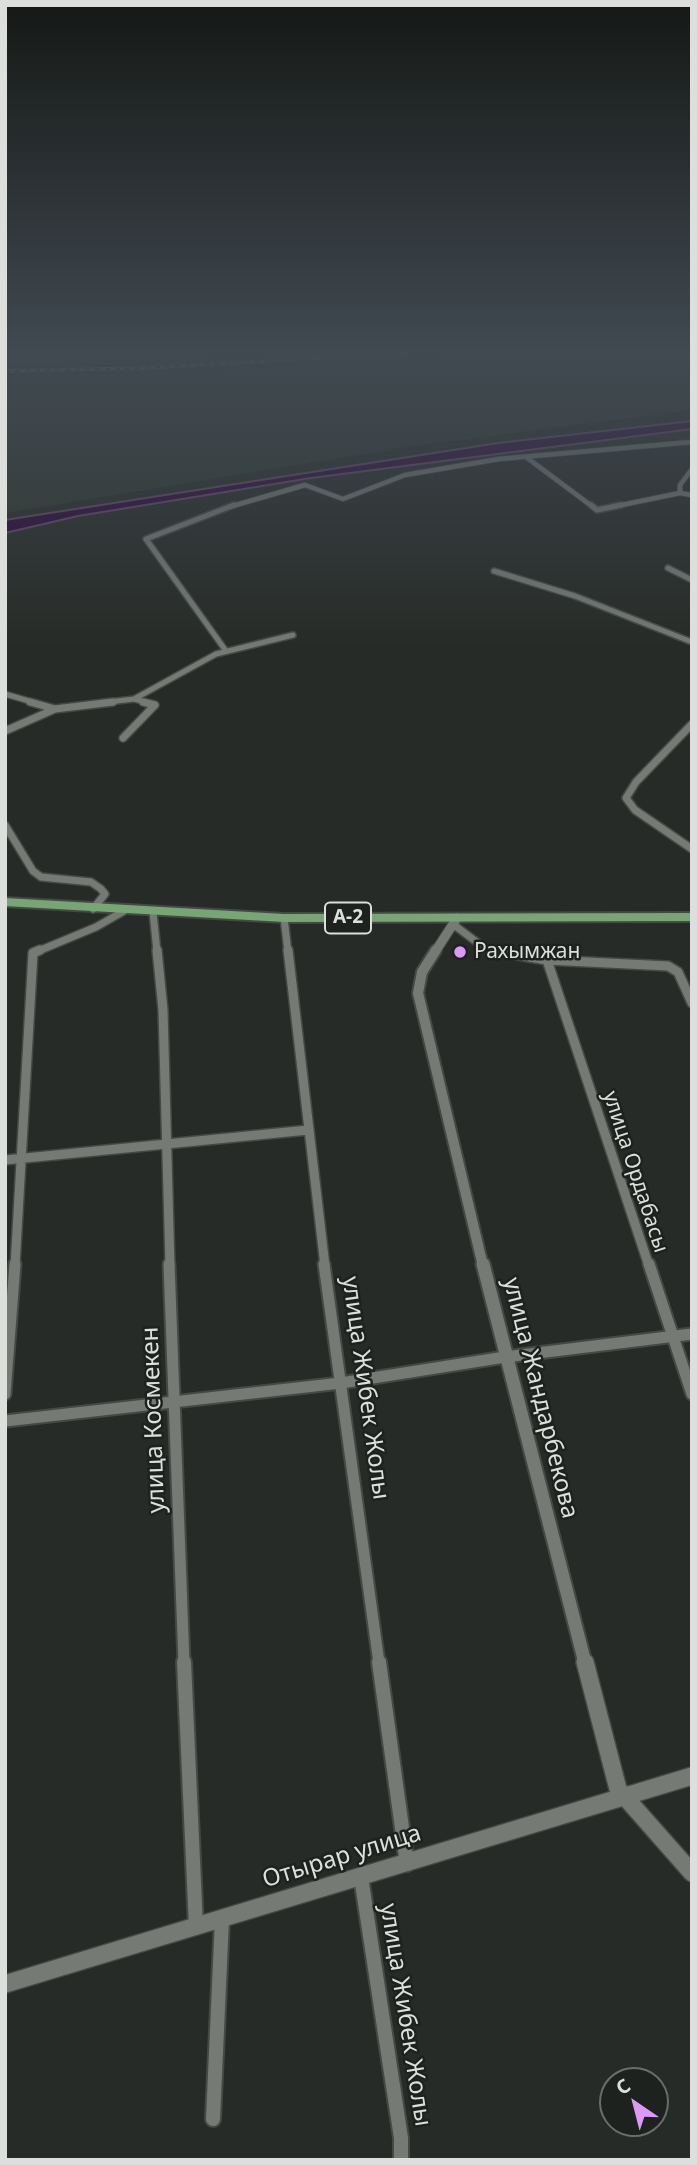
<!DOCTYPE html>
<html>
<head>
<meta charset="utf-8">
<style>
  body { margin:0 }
  #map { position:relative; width:697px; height:2165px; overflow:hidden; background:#272b27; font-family:"Noto Sans",sans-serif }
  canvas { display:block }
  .frame { position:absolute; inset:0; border:7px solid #dcdfdc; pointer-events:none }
  .north { position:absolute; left:599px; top:2067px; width:70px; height:70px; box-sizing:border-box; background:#1e221e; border:2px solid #6a6e6a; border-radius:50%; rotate:325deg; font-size:19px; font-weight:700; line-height:28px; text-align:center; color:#dcdfdc }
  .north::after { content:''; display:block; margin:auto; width:24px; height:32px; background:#dc99f5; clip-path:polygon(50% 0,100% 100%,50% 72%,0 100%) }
</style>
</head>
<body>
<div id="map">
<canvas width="697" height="2165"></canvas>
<div class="frame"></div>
<div class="north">С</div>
</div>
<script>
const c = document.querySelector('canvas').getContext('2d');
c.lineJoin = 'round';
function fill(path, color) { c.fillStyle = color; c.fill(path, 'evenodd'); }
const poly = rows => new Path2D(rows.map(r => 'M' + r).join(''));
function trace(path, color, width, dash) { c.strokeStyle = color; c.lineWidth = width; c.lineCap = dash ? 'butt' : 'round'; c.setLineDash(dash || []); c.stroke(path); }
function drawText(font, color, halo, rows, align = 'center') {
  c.font = font + ' "Noto Sans",sans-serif'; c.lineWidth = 5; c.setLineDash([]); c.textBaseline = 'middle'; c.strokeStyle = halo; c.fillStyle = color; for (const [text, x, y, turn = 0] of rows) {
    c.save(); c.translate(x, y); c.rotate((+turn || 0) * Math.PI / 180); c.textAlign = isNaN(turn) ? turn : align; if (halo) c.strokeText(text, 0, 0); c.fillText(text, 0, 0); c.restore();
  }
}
fill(poly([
  [5,351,310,351,5,363],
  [572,351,692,351,692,410,413,446,5,513,5,375,120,374]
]), '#2e352d');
const water = poly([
  [692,421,692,429,311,478,78,516,5,533,5,520,498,443,692,421]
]);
fill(water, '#2c0238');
trace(water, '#614469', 2);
const minorFar5 = poly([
  [526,457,593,507],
  [680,493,692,495],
  [229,507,305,485,343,499,405,475,499,459,692,442],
  [612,507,680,493,680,485,692,469]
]);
const minorFar4 = poly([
  [591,505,597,510,621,505],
  [668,568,692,580],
  [494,571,575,596,692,642],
  [226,651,146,539,234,505],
  [5,694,36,703],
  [134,699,149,703],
  [100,703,134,699,216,654,293,635]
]);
const minorFar3 = poly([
  [30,702,55,709,113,702],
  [692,724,636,782,626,798,635,810,692,849],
  [5,731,55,709],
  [123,738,155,705,143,702],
  [5,825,33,871,41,877,91,882,101,889,105,894,93,909],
  [153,912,157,952],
  [284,918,288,952],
  [454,925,490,952],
  [36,952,96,927,124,911]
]);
const minorFar2 = poly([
  [157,950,163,1010,170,1266],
  [288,950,325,1266],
  [488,950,547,960,668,966,678,972,692,1003],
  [547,960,649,1266],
  [5,1160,308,1130],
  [15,1266,33,953,40,950]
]);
const minorFar1 = poly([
  [169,1264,184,1663],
  [324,1264,379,1663],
  [649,1264,692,1394],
  [5,1394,15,1264],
  [5,1421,341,1383,505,1357,692,1334]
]);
const minor = poly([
  [184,1662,196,1927],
  [379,1662,407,1864],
  [361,1877,401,2138,401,2160],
  [213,2119,222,1919]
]);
const tertiaryFar3 = poly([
  [435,952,457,918]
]);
const tertiaryFar2 = poly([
  [436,950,422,972,418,993,483,1266]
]);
const tertiaryFar1 = poly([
  [483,1264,585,1663]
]);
const tertiary = poly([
  [585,1662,618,1789,692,1873],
  [5,1984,692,1776]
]);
const trunk = poly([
  [5,898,284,914,692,913,692,921,284,922,5,906,5,898]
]);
trace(minorFar5, '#454945', 6);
trace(minorFar4, '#454945', 8);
trace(minorFar3, '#454945', 10);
trace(minorFar2, '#454945', 12);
trace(minorFar1, '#454945', 15);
trace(minor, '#454945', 18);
trace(tertiaryFar3, '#454945', 11);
trace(tertiaryFar2, '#454945', 14);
trace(tertiaryFar1, '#454945', 17);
trace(tertiary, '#454945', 20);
trace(trunk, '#454945', 4);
trace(minorFar5, '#757a75', 4.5);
trace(minorFar4, '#757a75', 5);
trace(minorFar3, '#757a75', 7);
trace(minorFar2, '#757a75', 9);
trace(minorFar1, '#757a75', 11);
trace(minor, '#757a75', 14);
trace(tertiaryFar3, '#757a75', 9);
trace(tertiaryFar2, '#757a75', 10);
trace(tertiaryFar1, '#757a75', 13);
trace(tertiary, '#757a75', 17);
fill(trunk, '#78a575');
const rail = poly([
  [5,371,144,368,443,351]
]);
trace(rail, '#818581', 3.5);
trace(rail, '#1e221e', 2, [5]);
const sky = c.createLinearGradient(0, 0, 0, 654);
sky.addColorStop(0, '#151815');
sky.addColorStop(0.54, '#414a52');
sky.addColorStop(1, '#414a5200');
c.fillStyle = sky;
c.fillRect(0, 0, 697, 654);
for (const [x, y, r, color] of [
  [460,952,7,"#dc99f5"]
]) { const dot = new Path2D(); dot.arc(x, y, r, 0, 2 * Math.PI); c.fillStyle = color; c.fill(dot); trace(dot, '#1e221e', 2.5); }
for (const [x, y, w] of [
  [348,918,46]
]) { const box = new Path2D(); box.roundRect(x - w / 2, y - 15.5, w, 31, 5); c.fillStyle = '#1e221e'; c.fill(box); trace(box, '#dcdfdc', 2); }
drawText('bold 19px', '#dcdfdc', null, [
  ["A-2",348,918]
]);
drawText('21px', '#dcdfdc', '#1e221e', [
  ["Рахымжан",474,952]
], 'left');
drawText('21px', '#dcdfdc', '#1e221e', [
  ["улица Ордабасы",635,1172,72]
]);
drawText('24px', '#dcdfdc', '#1e221e', [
  ["улица Жибек Жолы",365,1388,82],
  ["улица Жандарбекова",540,1398,76],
  ["улица Космекен",154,1420,-92],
  ["Отырар улица",342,1857,-17],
  ["улица Жибек Жолы",405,2015,81]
]);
</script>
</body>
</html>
